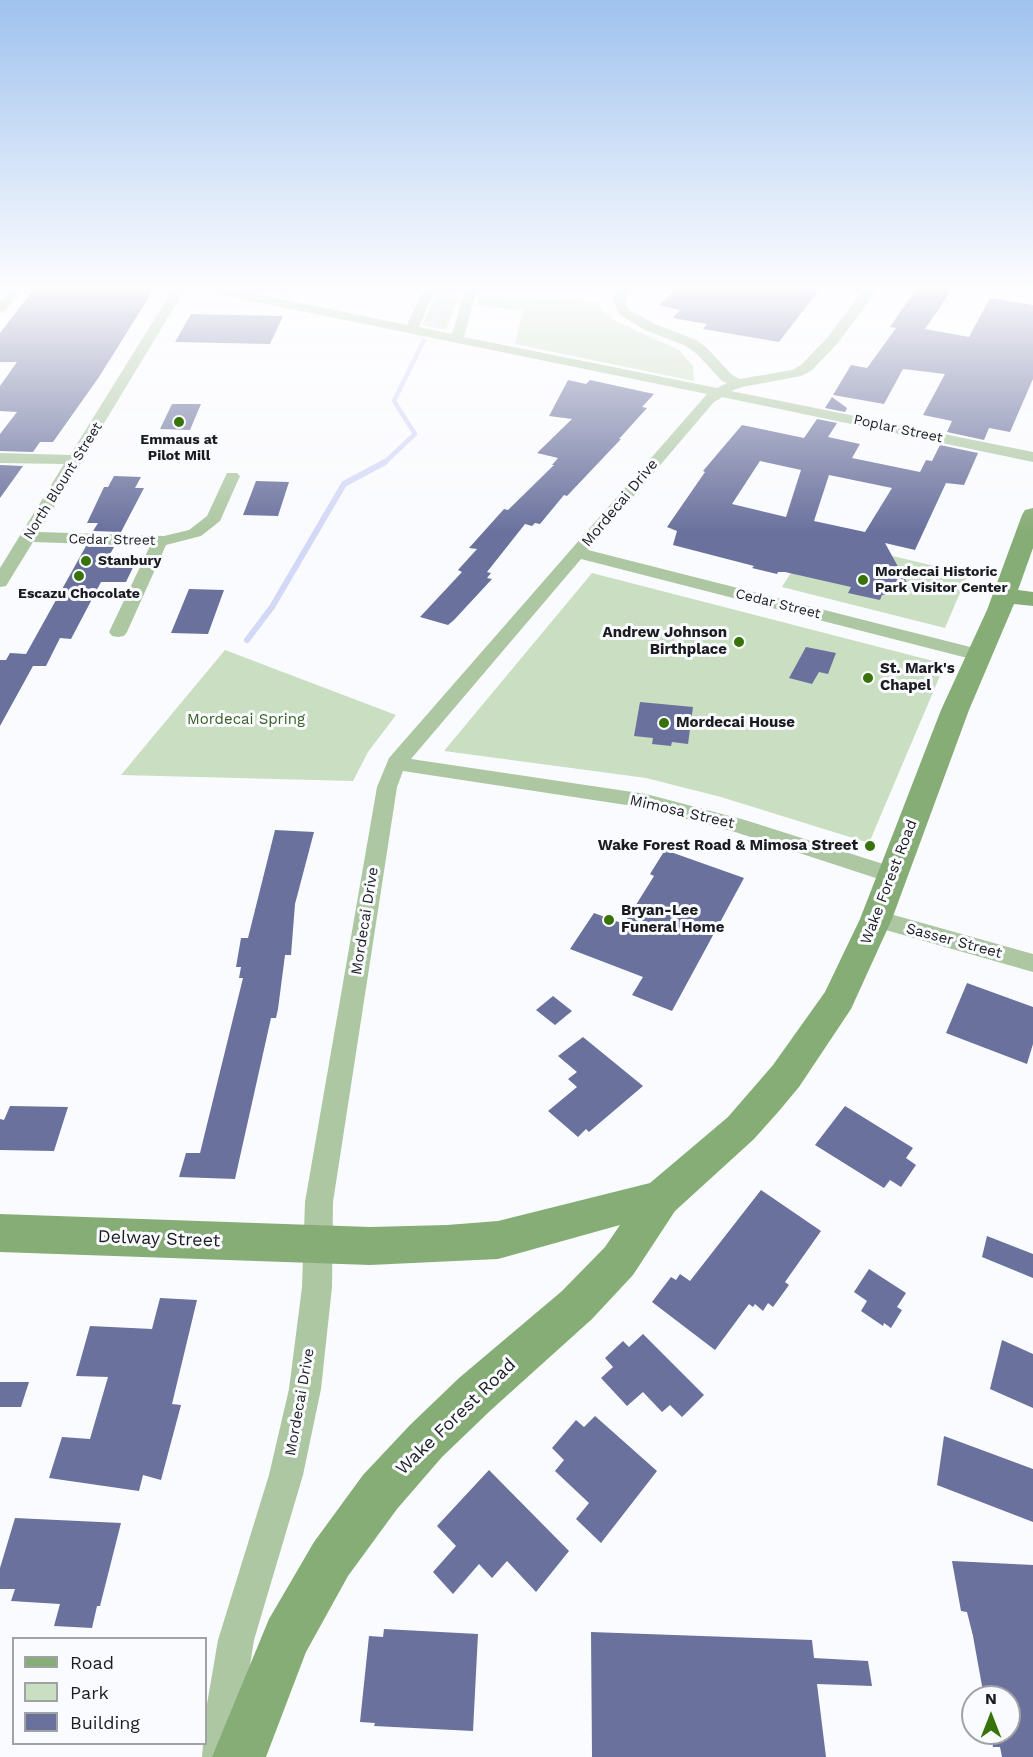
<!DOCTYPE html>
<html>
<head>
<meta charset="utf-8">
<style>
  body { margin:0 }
  #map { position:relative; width:1033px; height:1757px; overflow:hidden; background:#fafbfe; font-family:"Work Sans",sans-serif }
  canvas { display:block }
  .legend { position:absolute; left:12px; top:1637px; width:195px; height:108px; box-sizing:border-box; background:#fafbfe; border:2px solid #a1a2a6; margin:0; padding:8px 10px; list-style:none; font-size:18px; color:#1b1c21 }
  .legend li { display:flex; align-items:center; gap:12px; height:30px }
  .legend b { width:30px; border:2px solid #a1a2a6 }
  .north { position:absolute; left:961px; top:1685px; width:60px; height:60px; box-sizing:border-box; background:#fafbfe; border:2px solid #a1a2a6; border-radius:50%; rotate:0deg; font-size:16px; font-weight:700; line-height:24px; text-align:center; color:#1b1c21 }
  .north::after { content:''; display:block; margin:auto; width:21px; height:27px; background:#377308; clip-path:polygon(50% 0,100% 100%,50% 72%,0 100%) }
</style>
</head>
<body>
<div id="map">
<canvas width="1033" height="1757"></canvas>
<ul class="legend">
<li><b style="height:8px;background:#87ad76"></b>Road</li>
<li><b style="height:16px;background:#cadec1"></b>Park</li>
<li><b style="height:16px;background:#6a719d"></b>Building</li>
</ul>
<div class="north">N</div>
</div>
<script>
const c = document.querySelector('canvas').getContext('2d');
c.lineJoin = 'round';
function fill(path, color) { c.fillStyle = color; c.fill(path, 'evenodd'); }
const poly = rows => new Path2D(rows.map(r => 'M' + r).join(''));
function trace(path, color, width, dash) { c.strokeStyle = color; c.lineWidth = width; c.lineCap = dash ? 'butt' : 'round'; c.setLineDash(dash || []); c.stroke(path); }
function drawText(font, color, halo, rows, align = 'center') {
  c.font = font + ' "Work Sans",sans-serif'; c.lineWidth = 6; c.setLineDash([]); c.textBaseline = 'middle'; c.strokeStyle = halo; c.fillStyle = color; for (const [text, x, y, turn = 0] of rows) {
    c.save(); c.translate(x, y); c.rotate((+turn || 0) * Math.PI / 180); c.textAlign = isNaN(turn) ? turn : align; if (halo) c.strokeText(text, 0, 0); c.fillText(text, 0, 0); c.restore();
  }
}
fill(poly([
  [234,286,292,286,289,298],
  [440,286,462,286,446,330,422,325],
  [479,296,599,302,601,309,613,320,679,350,693,366,694,381,515,344,523,310,475,306],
  [813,537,968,574,945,628,782,587],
  [592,573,945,664,869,843,721,797,646,778,444,751],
  [225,650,396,715,368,752,353,781,121,775]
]), '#cadec1');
trace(poly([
  [433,325,443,295,450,286],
  [384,463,415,434,394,401,424,340]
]), '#d3d8f6', 4.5);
trace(poly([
  [247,640,272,607,344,484,385,462]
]), '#d3d8f6', 6);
fill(poly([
  [39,286,156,286,99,377,53,442,40,442,33,452,0,451,0,434,17,412,0,411,0,386,17,362,0,362,0,333,33,290],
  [680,286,822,286,779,342,703,329,707,324,673,318,680,310,659,305],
  [918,286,951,291,925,329,969,337,990,298,1033,305,1033,379,1010,432,989,428,984,440,947,432,952,421,923,415,945,374,903,369,884,404,833,395,851,365,867,368,896,328,890,327],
  [191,314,283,316,270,344,175,342],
  [568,380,586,384,590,380,654,394,642,407,647,408,619,439,621,439,567,496,564,495,540,524,535,523,532,526,525,524,487,572,491,573,487,578,492,579,454,620,448,625,420,617,462,572,458,570,477,549,469,548,504,509,508,510,554,465,552,465,558,458,537,453,572,419,549,416],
  [832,397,847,408,845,412,825,408],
  [172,404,201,404,190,430,160,429],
  [817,419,837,423,828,437,860,444,852,458,920,472,926,460,932,461,940,445,978,453,964,485,946,483,915,550,885,543,907,583,899,593,882,595,880,600,848,593,851,587,785,572,778,572,777,574,752,568,754,566,673,545,677,531,667,527,705,472,703,471,742,425,804,438],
  [760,461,801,470,786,517,732,504],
  [829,475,892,488,865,532,814,521],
  [0,465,23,466,0,498],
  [114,476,141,477,135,488,144,488,121,532,93,531,98,523,87,523,104,487,108,487],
  [256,481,289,482,278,516,243,515],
  [86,546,114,547,109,556,138,557,126,582,101,582,71,639,60,638,46,666,33,666,0,726,0,660,6,660,10,653,26,654],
  [189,589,224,590,208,634,171,633],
  [806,647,836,653,828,674,819,672,812,684,789,678],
  [640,702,693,707,688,744,672,742,671,746,652,744,653,738,634,736],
  [275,830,314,832,295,904,291,955,285,955,278,1009,276,1018,271,1018,235,1179,179,1177,186,1153,200,1153,243,978,239,978,241,967,236,967,241,938,248,938],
  [665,850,744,878,672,1011,632,995,643,977,570,949,594,913,624,924,654,876,650,874],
  [967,983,1033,1007,1033,1044,1027,1064,946,1033],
  [553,996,572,1011,555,1025,536,1010],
  [583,1037,643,1086,589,1132,586,1129,578,1137,548,1111,577,1087,568,1079,577,1072,558,1056],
  [10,1106,68,1107,54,1151,0,1150,0,1119,4,1120],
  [845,1106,913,1148,906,1158,916,1165,901,1187,890,1180,884,1188,815,1145],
  [761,1190,821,1231,785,1282,789,1285,773,1307,768,1303,763,1311,755,1304,753,1307,749,1304,715,1350,652,1302,671,1277,676,1280,680,1274,690,1281],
  [987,1236,1033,1254,1033,1278,982,1257],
  [869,1269,906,1293,897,1307,902,1310,891,1328,884,1323,883,1326,861,1311,867,1301,854,1292],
  [160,1298,197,1300,172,1404,181,1405,161,1480,143,1475,139,1491,49,1478,62,1437,90,1439,108,1377,76,1376,90,1326,152,1329],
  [643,1334,704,1395,682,1417,670,1405,662,1412,643,1392,627,1406,601,1378,613,1367,605,1358,623,1341,629,1347],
  [1002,1340,1033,1354,1033,1408,990,1389],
  [0,1382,29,1382,21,1407,0,1407],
  [595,1416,657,1471,601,1543,576,1519,589,1503,555,1471,564,1460,552,1448,576,1420,584,1427],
  [944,1436,1033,1469,1033,1522,937,1485],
  [489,1470,569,1551,536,1592,507,1561,492,1578,479,1564,453,1594,433,1572,456,1546,437,1526],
  [15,1518,121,1523,100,1606,97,1606,92,1628,54,1626,60,1604,11,1601,15,1589,0,1589,0,1568],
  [952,1561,1033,1565,1033,1757,1002,1757,1000,1747,993,1747,991,1733,1009,1733,1009,1697,984,1697,973,1636,967,1612,961,1611],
  [384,1629,478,1634,473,1731,374,1726,375,1723,360,1722,369,1636,383,1637],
  [591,1632,812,1640,814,1658,868,1661,872,1686,817,1684,826,1757,592,1757]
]), '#6a719d');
fill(poly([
  [13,286,26,286,4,312,0,313,0,301,13,286],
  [175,286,187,286,83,458,85,460,80,464,39,532,164,536,189,530,207,516,227,473,237,473,240,476,220,521,201,536,166,545,127,632,124,636,118,637,112,636,109,632,150,546,33,542,6,586,0,587,0,568,64,464,0,463,0,453,70,455,175,286],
  [192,286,218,286,407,325,425,286,437,286,419,327,452,334,466,286,478,286,464,337,717,388,727,383,722,381,697,354,686,346,645,330,620,315,613,300,619,286,631,286,625,300,629,310,655,324,696,340,707,348,732,375,740,379,792,370,801,365,827,338,867,286,880,286,837,344,811,371,801,376,742,387,731,391,1033,452,1033,462,722,397,713,403,588,550,986,651,988,655,986,659,979,661,581,559,411,759,646,794,745,820,899,869,902,875,899,881,891,883,732,831,646,808,403,771,397,787,333,1202,332,1287,321,1389,303,1475,254,1640,242,1716,240,1757,202,1757,203,1744,206,1744,206,1710,218,1640,269,1475,289,1389,302,1287,305,1202,377,787,389,758,707,394,198,290,192,286],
  [876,910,1033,954,1033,972,868,925,864,919,868,913,876,910]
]), '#adc7a2');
fill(poly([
  [1033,508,1033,548,1018,590,1033,592,1033,606,1014,604,969,710,892,919,851,1009,799,1087,779,1111,754,1139,675,1211,633,1275,592,1319,491,1410,442,1457,397,1509,348,1576,306,1652,266,1757,212,1757,269,1619,314,1542,363,1475,410,1425,459,1378,562,1291,605,1247,620,1225,498,1259,370,1265,0,1252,0,1214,370,1227,447,1225,498,1221,650,1183,728,1117,773,1065,825,992,860,919,941,710,987,610,1022,515,1025,510,1033,508]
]), '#87ad76');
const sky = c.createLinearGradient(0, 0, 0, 532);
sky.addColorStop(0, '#9fc2ee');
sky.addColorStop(0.54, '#fdfdff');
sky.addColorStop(1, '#fdfdff00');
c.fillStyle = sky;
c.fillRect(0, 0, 1033, 532);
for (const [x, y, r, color] of [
  [179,422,6,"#377308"],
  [86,561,6,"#377308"],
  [79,576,6,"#377308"],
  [863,580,6,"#377308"],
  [739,642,6,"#377308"],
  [868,678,6,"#377308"],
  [664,723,6,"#377308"],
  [870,846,6,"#377308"],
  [609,920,6,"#377308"]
]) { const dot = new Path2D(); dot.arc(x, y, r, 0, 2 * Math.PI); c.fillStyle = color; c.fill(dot); trace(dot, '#fafbfe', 2); }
drawText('14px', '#1b1c21', '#fafbfe', [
  ["Poplar Street",898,429,12],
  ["North Blount Street",63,481,-58],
  ["Cedar Street",112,540,1],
  ["Cedar Street",778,604,14]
]);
drawText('bold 14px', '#1b1c21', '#fafbfe', [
  ["Emmaus at",179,440],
  ["Pilot Mill",179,456],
  ["Stanbury",98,561,"left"],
  ["Mordecai Historic",875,572,"left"],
  ["Park Visitor Center",875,588,"left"],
  ["Escazu Chocolate",79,594]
]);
drawText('15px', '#1b1c21', '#fafbfe', [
  ["Mordecai Drive",620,503,-50],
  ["Mimosa Street",682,812,13],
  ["Wake Forest Road",889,882,-69],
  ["Mordecai Drive",365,921,-81],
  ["Sasser Street",954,941,15],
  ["Mordecai Drive",300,1402,-80]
]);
drawText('bold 15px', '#1b1c21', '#fafbfe', [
  ["Andrew Johnson",727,633,"right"],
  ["Birthplace",727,650,"right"],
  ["St. Mark's",880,669],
  ["Chapel",880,686],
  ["Mordecai House",676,723],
  ["Wake Forest Road & Mimosa Street",858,846,"right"],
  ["Bryan-Lee",621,911],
  ["Funeral Home",621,928]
], 'left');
drawText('15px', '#385f23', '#fafbfe', [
  ["Mordecai Spring",246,720]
]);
drawText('18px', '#1b1c21', '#fafbfe', [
  ["Delway Street",159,1239,2],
  ["Wake Forest Road",456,1417,-44]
]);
</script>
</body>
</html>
